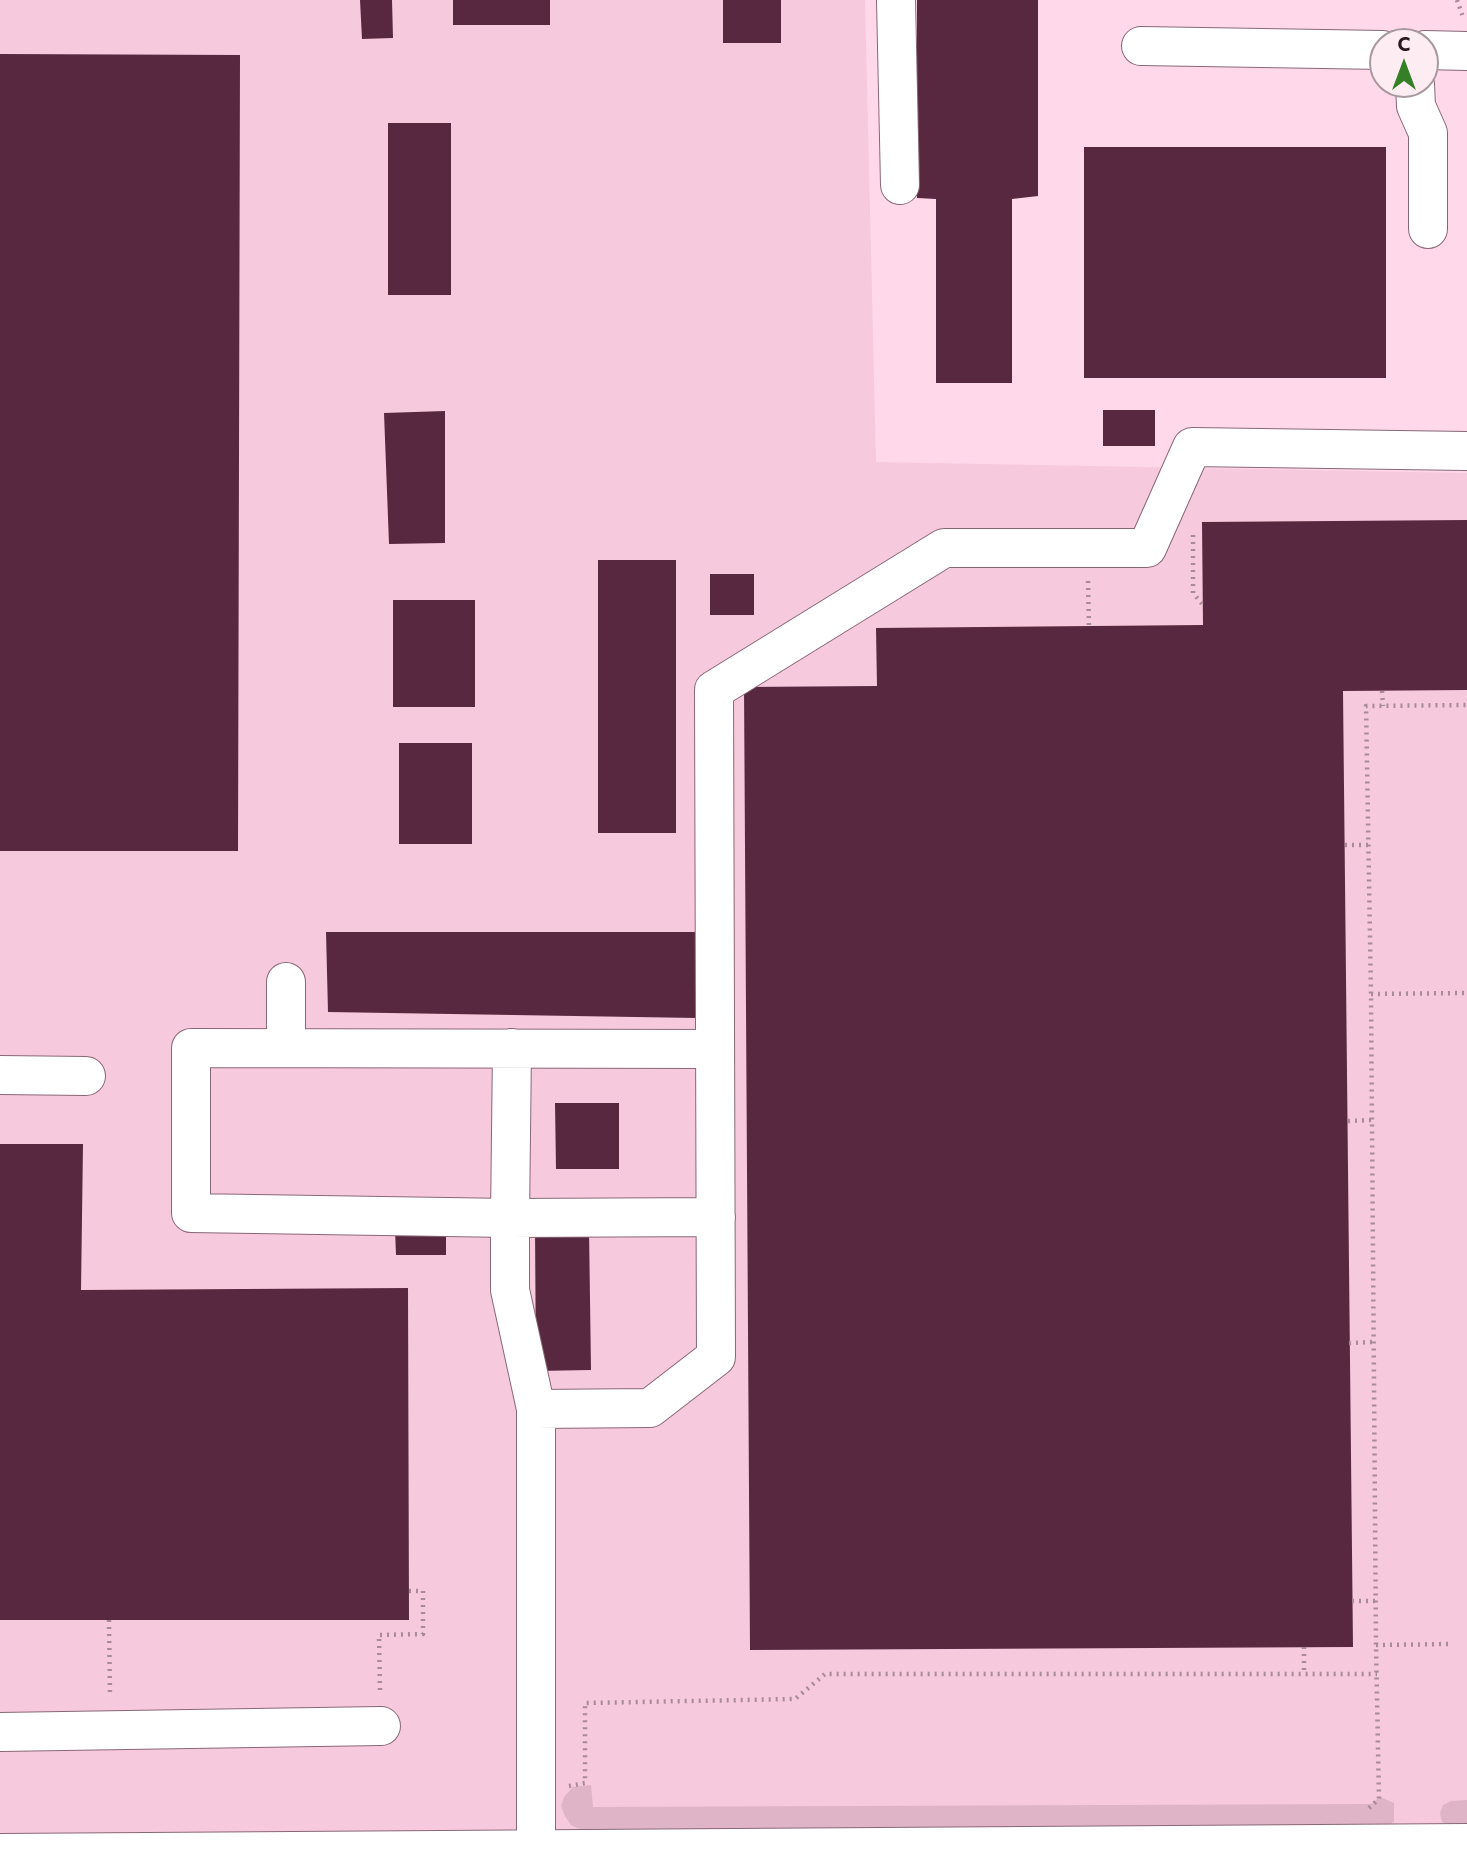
<!DOCTYPE html>
<html>
<head>
<meta charset="utf-8">
<style>
  body { margin:0 }
  #map { position:relative; width:1467px; height:1855px; overflow:hidden; background:#ffd8e9; font-family:Commissioner,sans-serif }
  canvas { display:block }
  .north { position:absolute; left:1369px; top:28px; width:70px; height:70px; box-sizing:border-box; background:#fdedf3; border:2px solid #a8999f; border-radius:50%; rotate:0deg; font-size:19px; font-weight:700; line-height:28px; text-align:center; color:#281b21 }
  .north::after { content:''; display:block; margin:auto; width:24px; height:32px; background:#358027; clip-path:polygon(50% 0,100% 100%,50% 72%,0 100%) }
</style>
</head>
<body>
<div id="map">
<canvas width="1467" height="1855"></canvas>
<div class="north">С</div>
</div>
<script>
const c = document.querySelector('canvas').getContext('2d');
c.lineJoin = 'round';
function fill(path, color) { c.fillStyle = color; c.fill(path, 'evenodd'); }
const poly = rows => new Path2D(rows.map(r => 'M' + r).join(''));
function trace(path, color, width, dash) { c.strokeStyle = color; c.lineWidth = width; c.lineCap = dash ? 'butt' : 'round'; c.setLineDash(dash || []); c.stroke(path); }
fill(poly([
  [0,0,865,0,876,462,1467,473,1467,1855,0,1855]
]), '#f7c9dd');
fill(poly([
  [591,1785,593,1807,1371,1804,1380,1797,1394,1803,1394,1821,1389,1827,1376,1828,581,1830,571,1825,565,1816,561,1806,564,1797,573,1787],
  [1467,1800,1467,1826,1451,1826,1442,1822,1440,1813,1443,1805,1451,1801]
]), '#dfb4c7');
fill(poly([
  [360,0,392,0,393,38,362,39],
  [453,0,550,0,550,25,453,25],
  [723,0,781,0,781,43,723,43],
  [917,0,1038,0,1038,196,1012,199,1012,383,936,383,936,199,917,198],
  [0,54,240,55,238,851,0,851],
  [388,123,451,123,451,295,388,295],
  [1084,147,1386,147,1386,378,1084,378],
  [1103,410,1155,410,1155,446,1103,446],
  [445,411,445,543,389,544,384,413],
  [1467,520,1467,690,1343,691,1353,1647,750,1650,744,687,877,686,876,628,1203,625,1202,522],
  [598,560,676,560,676,833,598,833],
  [710,574,754,574,754,615,710,615],
  [393,600,475,600,475,707,393,707],
  [399,743,472,743,472,844,399,844],
  [326,932,697,932,697,1018,328,1012],
  [555,1103,619,1103,619,1169,556,1169],
  [0,1144,83,1144,81,1290,408,1288,409,1620,0,1620],
  [589,1228,591,1370,536,1371,535,1229],
  [395,1229,446,1229,446,1255,396,1255]
]), '#582840');
const minor = poly([
  [896,0,900,185],
  [1141,46,1383,50],
  [1425,50,1467,51],
  [1415,84,1416,106,1428,133,1428,229],
  [286,982,286,1048],
  [512,1048,510,1218,716,1217],
  [0,1075,86,1076],
  [536,1409,510,1290,510,1218,191,1213,191,1048,715,1049],
  [0,1732,381,1726],
  [0,1853,1467,1843],
  [536,1855,536,1409,650,1408,716,1357,714,690,944,548,1147,548,1192,447,1467,451]
]);
trace(minor, '#896876', 40);
trace(poly([
  [1457,0,1463,17],
  [1193,535,1193,593,1203,605],
  [1088,581,1089,626],
  [1382,691,1383,706],
  [1345,845,1369,845],
  [1371,994,1467,993],
  [1348,1121,1372,1120],
  [1349,1343,1373,1342],
  [1352,1601,1375,1601],
  [109,1620,110,1696],
  [1376,1645,1448,1644],
  [1304,1647,1304,1674],
  [380,1690,379,1635,423,1634,423,1591,409,1591],
  [569,1786,585,1783,585,1703,795,1699,825,1674,1377,1674],
  [1369,1808,1379,1799,1376,1645,1371,994,1366,706,1467,705]
]), '#a78b97', 4.5, [2, 5]);
trace(minor, '#fff', 38);
</script>
</body>
</html>
